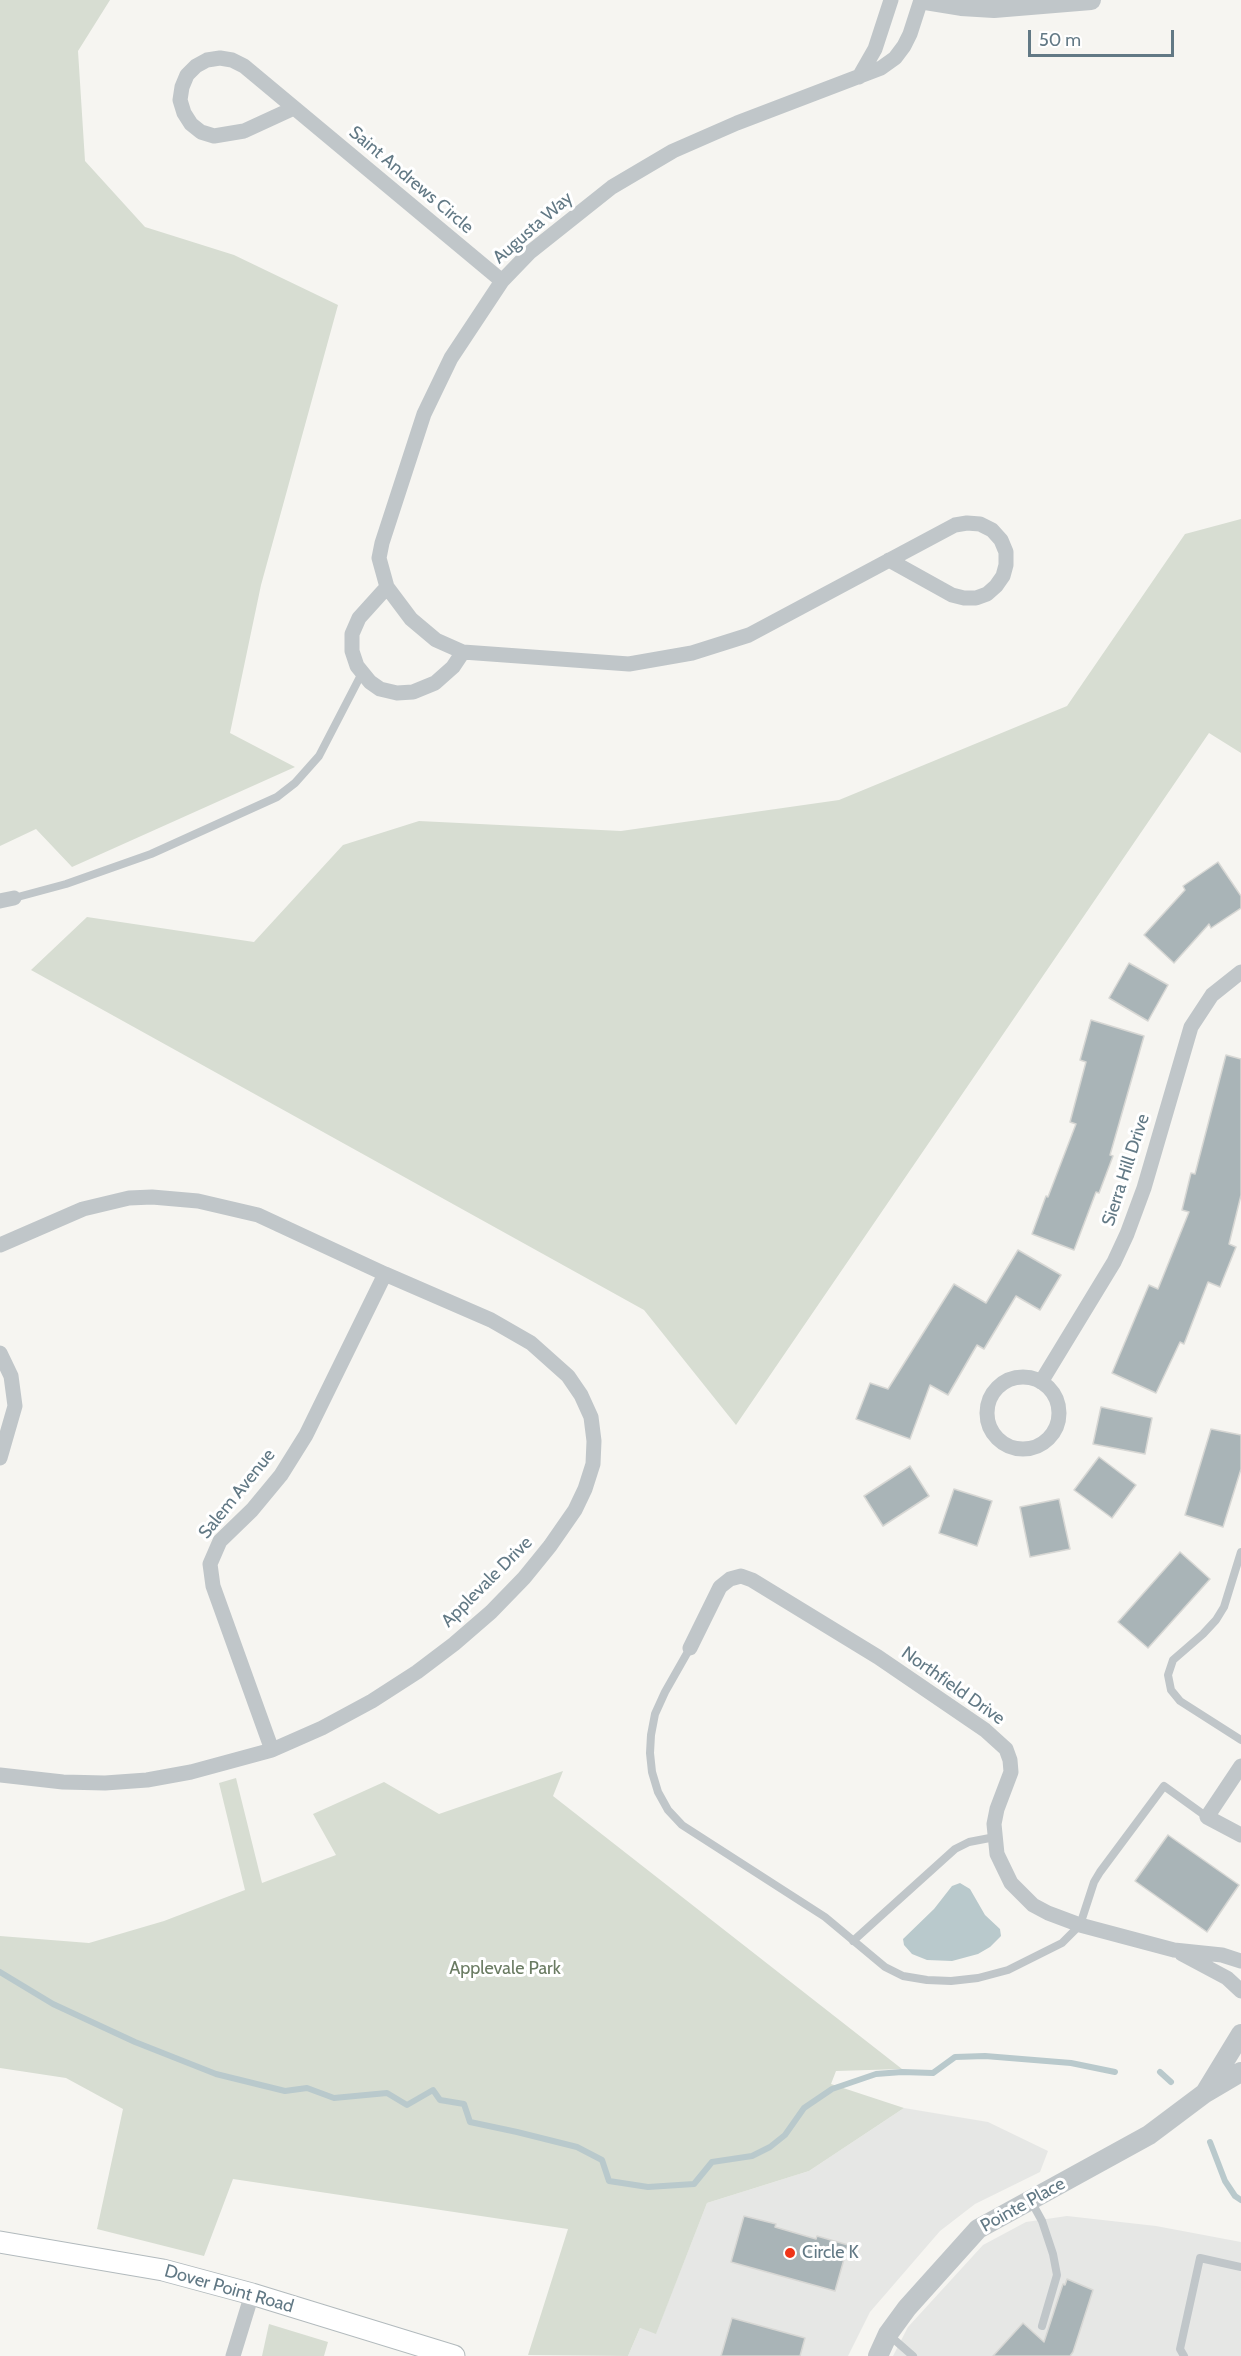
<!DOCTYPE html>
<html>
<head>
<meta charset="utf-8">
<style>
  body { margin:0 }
  #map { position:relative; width:1241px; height:2356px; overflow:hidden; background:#f6f5f1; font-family:Cabin,sans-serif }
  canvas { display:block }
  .scale { position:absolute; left:1028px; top:30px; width:146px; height:27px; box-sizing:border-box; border:3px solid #627985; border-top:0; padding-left:8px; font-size:18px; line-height:21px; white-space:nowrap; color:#627985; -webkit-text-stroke:4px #fff; paint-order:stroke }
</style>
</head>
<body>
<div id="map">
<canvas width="1241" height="2356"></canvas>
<div class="scale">50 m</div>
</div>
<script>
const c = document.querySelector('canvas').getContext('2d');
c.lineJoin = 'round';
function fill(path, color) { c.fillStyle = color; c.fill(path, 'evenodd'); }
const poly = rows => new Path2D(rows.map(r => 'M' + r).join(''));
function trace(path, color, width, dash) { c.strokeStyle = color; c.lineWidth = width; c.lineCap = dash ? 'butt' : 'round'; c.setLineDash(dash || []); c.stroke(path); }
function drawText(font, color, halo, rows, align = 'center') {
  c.font = font + ' Cabin,sans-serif'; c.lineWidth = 6; c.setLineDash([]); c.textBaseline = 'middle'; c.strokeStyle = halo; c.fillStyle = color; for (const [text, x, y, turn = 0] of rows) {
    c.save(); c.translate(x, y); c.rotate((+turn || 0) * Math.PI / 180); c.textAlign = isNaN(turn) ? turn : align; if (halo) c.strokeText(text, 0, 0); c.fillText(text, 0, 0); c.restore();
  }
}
fill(poly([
  [904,2108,988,2122,1048,2151,1040,2172,975,2204,940,2231,870,2312,848,2356,628,2356,640,2328,656,2333,707,2203,809,2171],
  [1067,2216,1156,2226,1241,2242,1241,2356,893,2356,908,2327,983,2245,1026,2222]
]), '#e6e7e5');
fill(poly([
  [0,0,110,0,78,51,85,161,145,227,234,255,338,305,261,585,230,733,295,767,72,867,36,829,0,846],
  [1241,519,1241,753,1209,733,736,1425,644,1310,31,970,87,917,254,942,343,845,419,821,621,831,839,800,1067,706,1185,534],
  [563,1771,553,1796,902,2069,836,2071,831,2084,904,2108,809,2171,707,2203,656,2334,640,2328,628,2356,528,2355,568,2229,233,2179,204,2256,97,2229,123,2109,66,2078,0,2068,0,1936,89,1943,164,1921,245,1890,219,1783,236,1778,262,1883,336,1855,313,1814,384,1782,439,1814],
  [269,2324,328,2342,324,2356,262,2356]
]), '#d7ddd2');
fill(poly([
  [960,1883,970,1889,985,1915,1000,1929,1001,1936,990,1947,978,1954,952,1961,927,1960,912,1954,904,1945,903,1939,934,1909,952,1886]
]), '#b9c9cc');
trace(poly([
  [0,1972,53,2004,135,2042,216,2074,285,2091,307,2088,334,2098,387,2093,407,2105,433,2090,440,2100,464,2104,470,2122,517,2132,577,2147,602,2160,609,2181,648,2187,694,2184,712,2162,752,2156,770,2147,785,2135,804,2108,832,2089,876,2074,902,2072,933,2073,955,2057,985,2056,1071,2063,1115,2072],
  [1160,2072,1171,2082],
  [1210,2142,1225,2181,1235,2196,1241,2200]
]), '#b9c9cc', 6);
const building = poly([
  [1218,862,1241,896,1241,908,1211,928,1209,924,1174,963,1144,935,1185,890,1183,886,1218,862],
  [1129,963,1168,985,1148,1021,1109,998,1129,963],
  [1091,1020,1144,1036,1110,1155,1113,1156,1099,1193,1096,1192,1074,1250,1032,1234,1046,1196,1048,1197,1076,1124,1070,1122,1086,1062,1080,1060,1091,1020],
  [1226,1055,1241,1059,1241,1195,1229,1244,1236,1247,1220,1287,1208,1282,1184,1344,1180,1342,1156,1393,1112,1373,1149,1285,1158,1289,1189,1212,1182,1210,1191,1173,1195,1174,1226,1055],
  [1018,1250,1061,1275,1040,1310,1016,1296,984,1349,977,1345,948,1395,930,1385,910,1439,856,1419,870,1383,888,1389,954,1284,986,1303,1018,1250],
  [1101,1407,1152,1418,1145,1454,1093,1444,1101,1407],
  [1211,1429,1241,1435,1241,1469,1223,1527,1185,1515,1211,1429],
  [1099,1457,1136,1485,1112,1518,1074,1490,1099,1457],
  [910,1466,929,1496,883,1526,864,1496,910,1466],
  [954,1489,992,1501,977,1546,939,1533,954,1489],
  [1059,1499,1070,1549,1030,1557,1020,1507,1059,1499],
  [1180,1552,1210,1579,1148,1648,1118,1622,1180,1552],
  [1168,1835,1239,1885,1207,1932,1135,1881,1168,1835],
  [744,2216,776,2224,775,2227,816,2239,817,2236,848,2245,835,2291,731,2262,744,2216],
  [1067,2279,1093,2290,1073,2352,1070,2356,993,2356,1023,2323,1044,2342,1063,2284,1065,2285,1067,2279],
  [732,2318,805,2338,800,2356,721,2356,732,2318]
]);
fill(building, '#a9b4b7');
trace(building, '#d7d7d4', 1.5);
const secondary = poly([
  [0,2242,163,2270,252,2294,454,2356]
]);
trace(secondary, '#b2babd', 23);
trace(poly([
  [14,898,66,884,151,854,277,797,295,783,319,756,362,673],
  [1241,1552,1224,1607,1216,1620,1203,1634,1173,1660,1168,1675,1171,1690,1180,1701,1241,1740],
  [690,1648,665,1692,655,1714,651,1735,650,1753,652,1772,658,1792,668,1810,682,1825,825,1917,885,1967,903,1976,927,1980,951,1981,978,1978,1008,1970,1062,1943,1080,1925,1094,1882,1100,1872,1164,1786,1207,1817],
  [853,1941,955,1849,969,1842,995,1837],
  [1031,2201,1042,2221,1053,2254,1057,2275,1042,2326],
  [889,2335,913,2356],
  [1184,2356,1180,2349,1200,2258,1241,2267]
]), '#c0c6c9', 8);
trace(poly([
  [859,77,875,49,891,0],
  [294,108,244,131,214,136,201,132,191,124,184,113,180,100,182,87,187,75,196,66,207,60,220,58,232,60,244,66,502,281],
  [889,560,952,595,964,598,976,598,987,594,996,586,1003,576,1006,565,1006,552,1001,540,992,530,980,524,967,523,955,525,749,635,692,653,629,664,463,652,436,640,411,619,387,587,379,558,382,543,424,414,451,358,502,281,529,253,612,187,673,151,737,123,881,68,895,58,904,46,910,34,921,0],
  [387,587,359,618,352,634,352,651,357,666,370,682,380,689,397,693,413,692,435,683,453,667,463,652],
  [0,901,14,898],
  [0,1245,83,1209,129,1198,152,1197,198,1201,258,1215,385,1274,491,1320,531,1343,568,1376,581,1395,591,1417,594,1441,593,1464,585,1489,575,1510,550,1546,524,1578,491,1612,454,1644,417,1672,372,1701,322,1728,272,1750,191,1772,147,1780,105,1783,63,1782,0,1775],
  [0,1353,11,1376,15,1406,0,1458],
  '987 1413a36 36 0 1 1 72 0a36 36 0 1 1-72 0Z',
  [1041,1382,1114,1262,1127,1234,1144,1188,1191,1027,1212,995,1241,972],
  [690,1648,720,1587,730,1579,741,1576,752,1580,878,1657,985,1730,1006,1749,1010,1760,1011,1772,997,1809,994,1824,997,1854,1011,1883,1033,1905,1048,1913,1080,1925,1174,1950,1222,1955,1241,1961],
  [272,1750,213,1586,210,1564,220,1541,252,1510,281,1475,306,1435,385,1274],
  [1241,1766,1207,1817,1241,1835],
  [1182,1954,1227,1978,1241,1991],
  [233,2356,252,2294]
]), '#c0c6c9', 15);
trace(poly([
  [924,0,961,6,994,8,1091,0],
  [1205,2093,1241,2034],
  [878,2356,888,2334,907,2308,978,2229,1149,2135,1205,2093,1241,2072]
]), '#c0c6c9', 20);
trace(secondary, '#fff', 21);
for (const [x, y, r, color] of [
  [790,2253,6,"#ef3418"]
]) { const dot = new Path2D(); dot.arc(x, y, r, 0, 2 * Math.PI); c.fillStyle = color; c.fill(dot); trace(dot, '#fff', 2); }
drawText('18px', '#627985', '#fff', [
  ["Saint Andrews Circle",411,180,40],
  ["Augusta Way",533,228,-41],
  ["Sierra Hill Drive",1126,1170,-72],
  ["Salem Avenue",237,1494,-51],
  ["Applevale Drive",487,1582,-45],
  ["Northfield Drive",953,1686,35],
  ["Pointe Place",1023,2205,-29],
  ["Dover Point Road",229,2289,16]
]);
drawText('18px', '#6a7b62', '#fff', [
  ["Applevale Park",505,1969]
]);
drawText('18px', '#627985', '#fff', [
  ["Circle K",802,2253]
], 'left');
</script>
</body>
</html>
